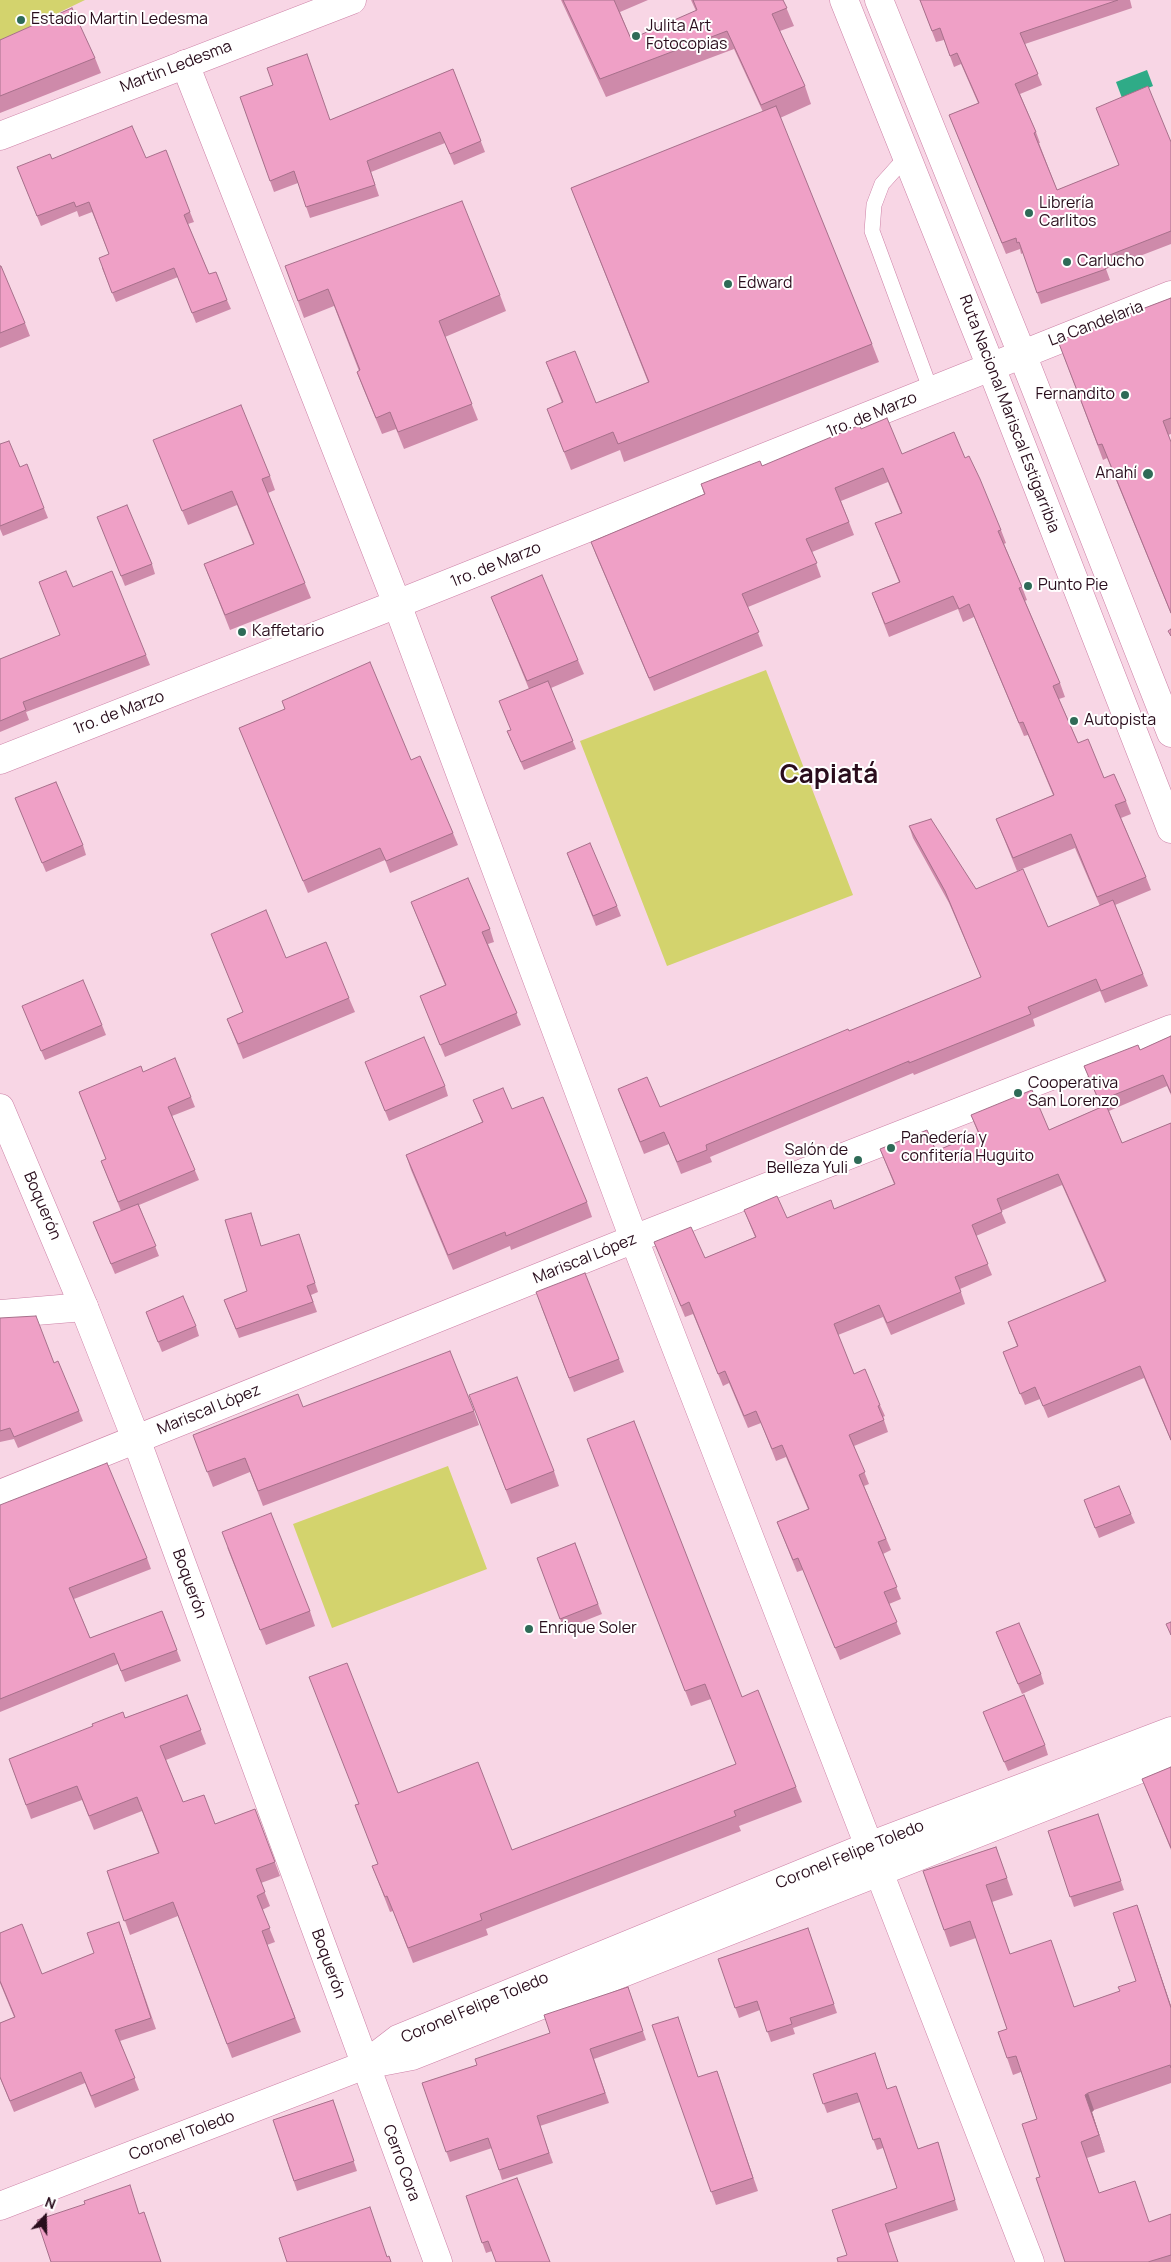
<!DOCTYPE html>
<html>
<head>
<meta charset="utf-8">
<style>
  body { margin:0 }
  #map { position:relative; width:1171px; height:2262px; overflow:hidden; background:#f8d6e5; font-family:Manrope,sans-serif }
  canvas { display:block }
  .north { position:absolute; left:20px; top:2192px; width:50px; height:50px; -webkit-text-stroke:4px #fff; paint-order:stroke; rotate:21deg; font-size:14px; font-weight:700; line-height:20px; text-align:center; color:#290d1c }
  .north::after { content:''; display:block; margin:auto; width:18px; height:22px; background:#290d1c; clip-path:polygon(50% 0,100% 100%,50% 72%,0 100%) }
</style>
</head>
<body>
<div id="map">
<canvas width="1171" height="2262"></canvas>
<div class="north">N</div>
</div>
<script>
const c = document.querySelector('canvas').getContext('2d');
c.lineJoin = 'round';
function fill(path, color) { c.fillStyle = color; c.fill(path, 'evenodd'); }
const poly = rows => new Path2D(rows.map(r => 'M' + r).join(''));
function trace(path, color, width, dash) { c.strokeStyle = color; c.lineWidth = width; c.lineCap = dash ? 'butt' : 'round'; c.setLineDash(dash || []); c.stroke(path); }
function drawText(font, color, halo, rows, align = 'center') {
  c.font = font + ' Manrope,sans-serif'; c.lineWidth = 4; c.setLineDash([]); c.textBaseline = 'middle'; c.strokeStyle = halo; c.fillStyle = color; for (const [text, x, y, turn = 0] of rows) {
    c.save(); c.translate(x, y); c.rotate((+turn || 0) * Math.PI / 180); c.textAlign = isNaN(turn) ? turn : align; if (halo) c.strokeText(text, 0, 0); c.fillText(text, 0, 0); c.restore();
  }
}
fill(poly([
  [0,0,85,0,0,41],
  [766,670,853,895,667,966,580,741],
  [448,1466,487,1569,332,1628,293,1524]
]), '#d3d36d');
fill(poly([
  [1147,70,1153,86,1122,98,1116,82]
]), '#2fab87');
const lane = poly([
  [907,156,882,184,874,205,872,231,931,391]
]);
const street = poly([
  [185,64,397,604,634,1239,1030,2262],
  [0,760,397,604,1171,295],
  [0,1314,84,1307],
  [0,1494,634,1239,1171,1029]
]);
const secondary = poly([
  [0,136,352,0],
  [0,1108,84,1307,136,1439,438,2262]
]);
const primary = poly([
  [368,2062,398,2039,869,1846,1171,1731],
  [0,2206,365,2065,412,2056,1171,1757]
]);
const highway = poly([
  [844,0,991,367,1171,829],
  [879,0,1022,354,1171,733]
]);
trace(lane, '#cc80a6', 16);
trace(street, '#cc80a6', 29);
trace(secondary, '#cc80a6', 29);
trace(primary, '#cc80a6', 29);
trace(highway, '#cc80a6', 29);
trace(lane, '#fff', 15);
trace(street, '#fff', 28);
trace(secondary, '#fff', 28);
trace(primary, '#fff', 28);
trace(highway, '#fff', 28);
fill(poly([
  [561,0,648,0,620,12,631,39,696,11,691,0,783,0,794,26,780,31,805,86,811,104,780,118,872,344,879,362,624,462,620,450,571,470,547,409,562,403,546,362,596,403,648,382,571,188,763,112,734,49,606,97],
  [920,0,1130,0,1132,8,1025,44,1042,85,1020,94,1036,132,1040,143,1039,143,1057,190,1119,165,1096,108,1171,142,1171,244,1106,269,1110,280,1041,304,1023,253,1021,254,1020,249,1006,254,949,115,978,103,961,64,954,67,944,40,936,42],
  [0,40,95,58,101,73,0,113],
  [453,69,485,152,454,165,445,143,371,172,379,196,310,218,298,183,274,192,240,97,330,120],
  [146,158,190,212,194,222,188,224,209,274,227,300,231,309,196,323,178,277,116,302,102,268,109,254,92,212,79,217,77,211,41,226,17,167,52,159],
  [0,266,25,323,30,336,0,348],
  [285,266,500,295,506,311,445,337,478,420,404,449,396,429,382,434,363,388,357,372,359,371,334,306,304,318],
  [1171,298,1171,434,1168,435,1171,442,1171,614,1107,458,1103,460,1058,341],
  [861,429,902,454,965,458,1001,530,1006,543,1004,544,1022,587,1027,600,1025,601,1060,683,1065,697,1059,699,1078,743,1104,778,1126,801,1131,814,1121,818,1146,877,1151,890,1115,905,1148,986,1105,1003,1100,991,1033,1019,1035,1026,914,1075,913,1073,710,1157,712,1162,681,1174,669,1144,644,1154,618,1089,660,1107,849,1031,981,977,949,903,913,838,909,826,976,889,1048,927,1100,906,1075,848,1017,871,996,819,1053,795,1028,735,1024,736,974,617,963,622,958,609,889,637,872,593,899,582,875,523,901,513,888,482,841,501,854,535,812,552,821,577,748,607,763,646,654,691,596,555,591,542,704,494,701,484,762,466],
  [153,440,270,476,275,490,268,493,311,598,230,630,204,564,253,544,237,505,188,525],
  [0,444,20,467,44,508,48,518,3,536,0,529],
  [101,526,152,564,155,574,125,586],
  [73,587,146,655,150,665,26,712,29,720,0,732,0,659,60,635],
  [491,597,578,660,584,674,551,688,576,749,524,770,507,731,511,730,529,689,497,611],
  [282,701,411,760,453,833,458,845,390,873,385,860,308,893,239,728,285,709],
  [15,798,83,845,86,855,46,872],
  [567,853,617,906,621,916,596,926],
  [411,902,490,929,494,942,488,944,521,1025,445,1057,420,996,445,985],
  [211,934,286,958,349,998,355,1012,243,1059,227,1019,243,1012],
  [22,1006,102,1025,106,1035,45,1060],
  [1171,1036,1171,1095,1167,1086,1109,1111,1122,1143,1171,1123,1171,1441,1144,1378,1048,1418,1040,1399,1025,1405,1003,1352,1017,1346,1008,1322,1105,1282,1062,1185,1001,1211,1006,1223,976,1236,992,1275,960,1289,965,1304,891,1335,883,1317,838,1335,854,1374,880,1405,885,1416,883,1417,888,1432,854,1446,869,1484,864,1486,891,1550,883,1554,901,1599,889,1604,901,1634,840,1660,803,1570,797,1572,777,1522,808,1509,786,1457,776,1461,761,1423,748,1428,729,1383,723,1386,693,1314,685,1317,654,1242,705,1258,755,1237,744,1210,787,1218,834,1209,894,1184,880,1149,936,1151,978,1133,971,1115,1049,1130,1101,1107,1084,1066,1140,1050],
  [365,1062,445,1086,448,1096,389,1121],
  [143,1072,191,1097,195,1107,172,1116,199,1180,139,1205,159,1256,115,1274,93,1222,121,1211,101,1161,106,1159,79,1092],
  [473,1100,512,1109,587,1202,592,1217,511,1250,510,1246,453,1270,411,1170,406,1155,482,1122],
  [254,1222,261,1246,302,1243,318,1292,311,1295,317,1312,239,1338,224,1300,247,1291],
  [541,1306,619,1359,624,1372,574,1392],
  [146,1312,196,1326,199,1336,162,1352],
  [0,1318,54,1363,79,1411,83,1421,18,1448,14,1439,0,1442],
  [303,1407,474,1411,479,1425,263,1506,250,1472,213,1487,193,1435],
  [475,1410,554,1471,559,1486,511,1504],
  [593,1454,742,1697,796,1787,802,1802,739,1826,741,1831,486,1929,488,1935,413,1963,393,1911,390,1912,378,1881,372,1866,378,1864,355,1805,398,1793,512,1850,736,1764,711,1699,691,1706],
  [1084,1500,1131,1514,1135,1523,1099,1538],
  [0,1505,147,1558,151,1569,74,1599,90,1638,162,1611,181,1661,125,1682,118,1664,0,1712],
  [575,1543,602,1614,564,1629,537,1558],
  [227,1547,310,1611,315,1626,266,1645],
  [996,1632,1041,1674,1044,1684,1022,1694],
  [187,1695,206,1744,166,1760,183,1802,215,1824,255,1809,280,1876,261,1883,270,1906,262,1910,275,1942,267,1945,301,2032,232,2058,178,1916,130,1935,107,1871,158,1853,142,1811,94,1830,82,1800,31,1819,9,1759,125,1718],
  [983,1712,1045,1745,1048,1755,1008,1771],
  [1171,1767,1171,1850,1142,1779],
  [1098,1814,1124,1890,1074,1907,1048,1831],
  [996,1847,1013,1895,992,1902,1010,1954,1074,2007,1120,1991,1136,1981,1137,1905,1171,2006,1171,2083,1094,2110,1092,2112,1105,2152,1087,2158,1099,2193,1149,2222,1171,2214,1171,2262,1065,2262,1040,2177,1037,2119,1021,2072,1013,2075,998,2032,1007,2029,976,1938,950,1947,923,1871],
  [119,1922,156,2029,120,2041,139,2090,95,2108,85,2083,14,2112,0,2078,0,2023,14,2017,0,1983,0,1933,42,1974,94,1953],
  [808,1928,837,2013,793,2028,795,2034,771,2042,760,2010,739,2018,718,1959],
  [628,1987,646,2040,594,2059,609,2103,540,2126,553,2163,502,2180,492,2148,450,2162,422,2083,477,2065,550,2033],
  [652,2025,698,2077,717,2071,758,2191,716,2205],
  [813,2074,888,2089,918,2149,938,2142,958,2210,888,2233,847,2255,897,2188,883,2148,877,2150,860,2102,827,2113],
  [333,2100,357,2171,297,2191,273,2120],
  [466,2196,550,2262,492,2251,486,2253]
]), '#ce8aaa');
fill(poly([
  [1137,1905,1171,2006,1171,2008],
  [1088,2093,1094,2110,1092,2112,1105,2152,1085,2095]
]), '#a7708b');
const building = poly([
  [563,0,614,0,631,39,697,10,693,0,783,0,787,8,772,14,805,86,761,105,727,31,600,79,563,0],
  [920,0,1118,0,1020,33,1038,74,1015,84,1036,132,1034,133,1057,190,1119,165,1096,108,1148,86,1171,142,1171,231,1102,258,1106,269,1037,293,1019,242,1017,243,1016,238,1002,243,949,115,979,103,957,53,950,56,940,28,932,31,920,0],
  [72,8,95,58,0,96,0,40,72,8],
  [307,54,330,120,453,69,481,141,450,154,440,132,367,161,375,185,306,207,294,171,270,181,240,97,273,85,267,68,307,54],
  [776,106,872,344,618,444,613,432,564,452,547,409,563,402,546,362,575,351,596,403,649,382,571,188,776,106],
  [132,126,146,158,166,150,190,212,184,215,209,274,216,272,227,300,192,313,174,268,112,293,99,258,109,254,89,202,76,207,74,202,37,216,17,167,50,154,52,159,132,126],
  [462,201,500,295,439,321,472,404,398,432,390,412,376,418,357,372,360,370,328,289,298,301,285,266,462,201],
  [0,266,1,266,25,323,0,333,0,266],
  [1171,298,1171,418,1163,421,1171,442,1171,613,1102,444,1098,445,1058,341,1171,298],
  [241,405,270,476,262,479,305,583,225,615,204,564,254,544,232,491,182,511,153,440,241,405],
  [887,418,902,454,954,432,965,458,969,456,980,479,1001,530,998,531,1022,587,1019,588,1060,683,1053,686,1078,743,1088,739,1104,778,1114,774,1126,801,1115,805,1146,877,1097,897,1071,834,1013,858,996,819,1054,795,1023,722,1019,723,969,604,959,609,953,596,885,624,872,593,900,582,875,523,902,513,883,468,835,488,849,522,806,539,817,563,742,594,759,632,649,678,591,542,705,494,701,484,760,461,762,466,860,425,861,429,887,418],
  [9,441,20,467,27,464,44,508,0,526,0,444,9,441],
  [127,505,152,564,121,576,97,517,127,505],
  [66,571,73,587,112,571,146,655,23,702,26,710,0,721,0,659,60,635,39,582,66,571],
  [542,575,578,660,527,681,491,597,542,575],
  [1171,629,1171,636,1168,631,1171,629],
  [370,662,411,760,420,756,453,833,386,861,380,848,303,881,239,728,285,709,282,701,370,662],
  [548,681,573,741,521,762,507,731,511,730,499,701,548,681],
  [56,782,83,845,42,863,15,798,56,782],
  [931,819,976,889,1023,869,1048,927,1113,900,1143,974,1101,991,1096,979,1028,1007,1031,1014,909,1063,909,1061,706,1145,707,1150,677,1162,664,1132,640,1142,618,1089,647,1077,660,1107,848,1029,849,1031,981,977,945,891,909,826,931,819],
  [590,843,617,906,593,916,567,853,590,843],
  [468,878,490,929,482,932,517,1013,440,1045,420,996,446,985,411,902,468,878],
  [266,910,286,958,326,942,349,998,238,1044,227,1019,243,1012,211,934,266,910],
  [83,980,102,1025,41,1051,22,1006,83,980],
  [1171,1036,1171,1093,1163,1075,1099,1101,1084,1066,1138,1045,1140,1050,1171,1036],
  [424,1037,445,1086,385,1111,365,1062,424,1037],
  [175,1058,191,1097,168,1107,195,1170,118,1202,101,1161,106,1159,79,1092,141,1066,143,1072,175,1058],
  [503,1088,512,1109,543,1097,587,1202,506,1236,505,1232,448,1255,406,1155,483,1122,473,1100,503,1088],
  [1032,1090,1049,1130,1106,1105,1122,1143,1171,1123,1171,1440,1140,1366,1043,1406,1035,1387,1020,1394,1003,1352,1018,1346,1008,1322,1106,1281,1058,1174,997,1199,1002,1212,972,1225,988,1264,955,1277,961,1292,887,1323,879,1305,834,1324,854,1374,865,1369,880,1405,878,1406,884,1420,849,1435,865,1472,859,1475,886,1539,878,1542,897,1587,884,1592,897,1622,835,1648,798,1558,793,1560,777,1522,809,1509,782,1445,772,1449,756,1411,744,1416,725,1371,718,1374,689,1302,681,1306,654,1242,691,1227,705,1258,756,1237,744,1210,777,1196,787,1218,831,1200,834,1209,895,1184,880,1149,927,1130,936,1151,979,1133,971,1115,1032,1090],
  [138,1204,156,1246,111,1264,93,1222,138,1204],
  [251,1213,261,1246,299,1234,315,1283,307,1286,313,1302,236,1329,224,1300,247,1291,225,1220,251,1213],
  [585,1273,619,1359,569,1378,536,1292,585,1273],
  [183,1296,196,1326,158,1342,146,1312,183,1296],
  [36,1316,54,1363,58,1361,79,1411,14,1437,10,1428,0,1431,0,1318,36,1316],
  [450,1351,474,1411,258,1491,245,1458,207,1472,193,1435,298,1394,303,1407,450,1351],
  [517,1377,554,1471,506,1490,469,1395,517,1377],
  [634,1421,742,1697,758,1690,796,1787,734,1811,736,1816,480,1914,482,1920,408,1948,387,1896,385,1897,372,1866,378,1864,355,1805,359,1804,309,1677,347,1663,398,1793,478,1762,512,1850,736,1764,705,1684,685,1691,587,1439,634,1421],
  [107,1463,147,1558,69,1588,90,1638,162,1611,177,1650,121,1671,114,1653,0,1699,0,1505,107,1463],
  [1119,1486,1131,1514,1095,1528,1084,1500,1119,1486],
  [271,1513,310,1611,260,1630,222,1532,271,1513],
  [575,1543,598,1604,560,1619,537,1558,575,1543],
  [1171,1622,1171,1635,1166,1624,1171,1622],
  [1019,1623,1041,1674,1018,1684,996,1632,1019,1623],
  [187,1695,201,1730,160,1746,183,1802,204,1795,215,1824,255,1809,275,1862,256,1869,265,1892,257,1896,270,1928,262,1931,295,2018,227,2044,173,1902,124,1921,107,1871,159,1853,137,1797,89,1816,77,1786,26,1805,9,1759,93,1726,92,1724,123,1712,125,1718,187,1695],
  [1024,1695,1045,1745,1004,1762,983,1712,1024,1695],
  [1171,1767,1171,1848,1142,1779,1171,1767],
  [1098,1814,1121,1881,1070,1897,1048,1831,1098,1814],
  [996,1847,1007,1878,986,1885,1010,1954,1051,1940,1074,2007,1120,1991,1118,1987,1136,1981,1113,1913,1137,1905,1171,2008,1171,2068,1170,2065,1088,2093,1085,2095,1099,2135,1081,2142,1099,2193,1135,2181,1149,2222,1171,2214,1171,2255,1148,2262,1065,2262,1036,2178,1040,2177,1022,2124,1037,2119,1016,2056,1007,2058,998,2032,1007,2029,970,1921,944,1930,923,1871,996,1847],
  [119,1922,151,2018,115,2030,135,2078,91,2096,81,2072,10,2101,0,2077,0,2023,15,2017,0,1981,0,1933,22,1924,42,1974,94,1953,87,1933,119,1922],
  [808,1928,834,2004,790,2018,792,2024,767,2032,757,2001,735,2008,718,1959,808,1928],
  [628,1987,643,2031,590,2049,605,2093,537,2116,549,2153,499,2170,488,2138,446,2152,422,2083,477,2065,475,2059,550,2033,544,2015,628,1987],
  [678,2017,698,2077,717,2071,753,2178,711,2192,652,2025,678,2017],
  [875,2053,887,2089,896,2086,918,2149,938,2142,955,2200,885,2224,898,2262,838,2262,837,2258,847,2255,832,2210,897,2188,880,2138,873,2140,857,2093,823,2104,813,2074,875,2053],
  [333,2100,354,2161,294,2181,273,2120,333,2100],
  [517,2178,550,2262,496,2262,488,2241,482,2243,466,2196,517,2178],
  [130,2185,139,2214,144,2212,161,2262,51,2262,37,2220,85,2204,84,2201,130,2185],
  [370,2207,387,2257,389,2256,391,2262,287,2262,279,2238,370,2207]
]);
fill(building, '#efa0c6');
trace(building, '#a7708b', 1);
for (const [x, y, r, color] of [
  [21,20,5,"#2e6b57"],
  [636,36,5,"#2e6b57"],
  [1029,213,5,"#2e6b57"],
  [1067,262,5,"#2e6b57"],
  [728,284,5,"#2e6b57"],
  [1125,395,5,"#2e6b57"],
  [1148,474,6,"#2e6b57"],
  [1028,586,5,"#2e6b57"],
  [242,632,5,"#2e6b57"],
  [1074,721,5,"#2e6b57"],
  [1018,1093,5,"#2e6b57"],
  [891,1148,5,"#2e6b57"],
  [858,1160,5,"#2e6b57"],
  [529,1629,5,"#2e6b57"]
]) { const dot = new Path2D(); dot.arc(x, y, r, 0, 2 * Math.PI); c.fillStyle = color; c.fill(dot); trace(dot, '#fff', 2); }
drawText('16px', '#290d1c', '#fff', [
  ["Estadio Martin Ledesma",31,20],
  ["Julita Art",646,27],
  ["Fotocopias",646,45],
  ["Librería",1039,204],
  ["Carlitos",1039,222],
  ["Carlucho",1077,262],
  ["Edward",738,284],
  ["Fernandito",1115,395,"right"],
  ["Anahí",1137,474,"right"],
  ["Punto Pie",1038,586],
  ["Kaffetario",252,632],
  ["Autopista",1084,721],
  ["Cooperativa",1028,1084],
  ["San Lorenzo",1028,1102],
  ["Panedería y",901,1139],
  ["confitería Huguito",901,1157],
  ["Salón de",848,1151,"right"],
  ["Belleza Yuli",848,1169,"right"],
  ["Enrique Soler",539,1629]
], 'left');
drawText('16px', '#290d1c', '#fff', [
  ["Martin Ledesma",176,67,-21],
  ["La Candelaria",1096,324,-21],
  ["Ruta Nacional Mariscal Estigarribia",1009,414,69],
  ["1ro. de Marzo",872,415,-22],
  ["1ro. de Marzo",496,565,-22],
  ["1ro. de Marzo",119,713,-21],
  ["Boquerón",42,1206,67],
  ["Mariscal López",585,1259,-22],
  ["Mariscal López",209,1410,-22],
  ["Boquerón",189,1584,70],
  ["Coronel Felipe Toledo",850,1855,-22],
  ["Boquerón",328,1964,70],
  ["Coronel Felipe Toledo",475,2008,-23],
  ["Coronel Toledo",182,2136,-21],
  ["Cerro Cora",401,2163,70]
]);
drawText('bold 26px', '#290d1c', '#fff', [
  ["Capiatá",829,776]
]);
</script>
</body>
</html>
